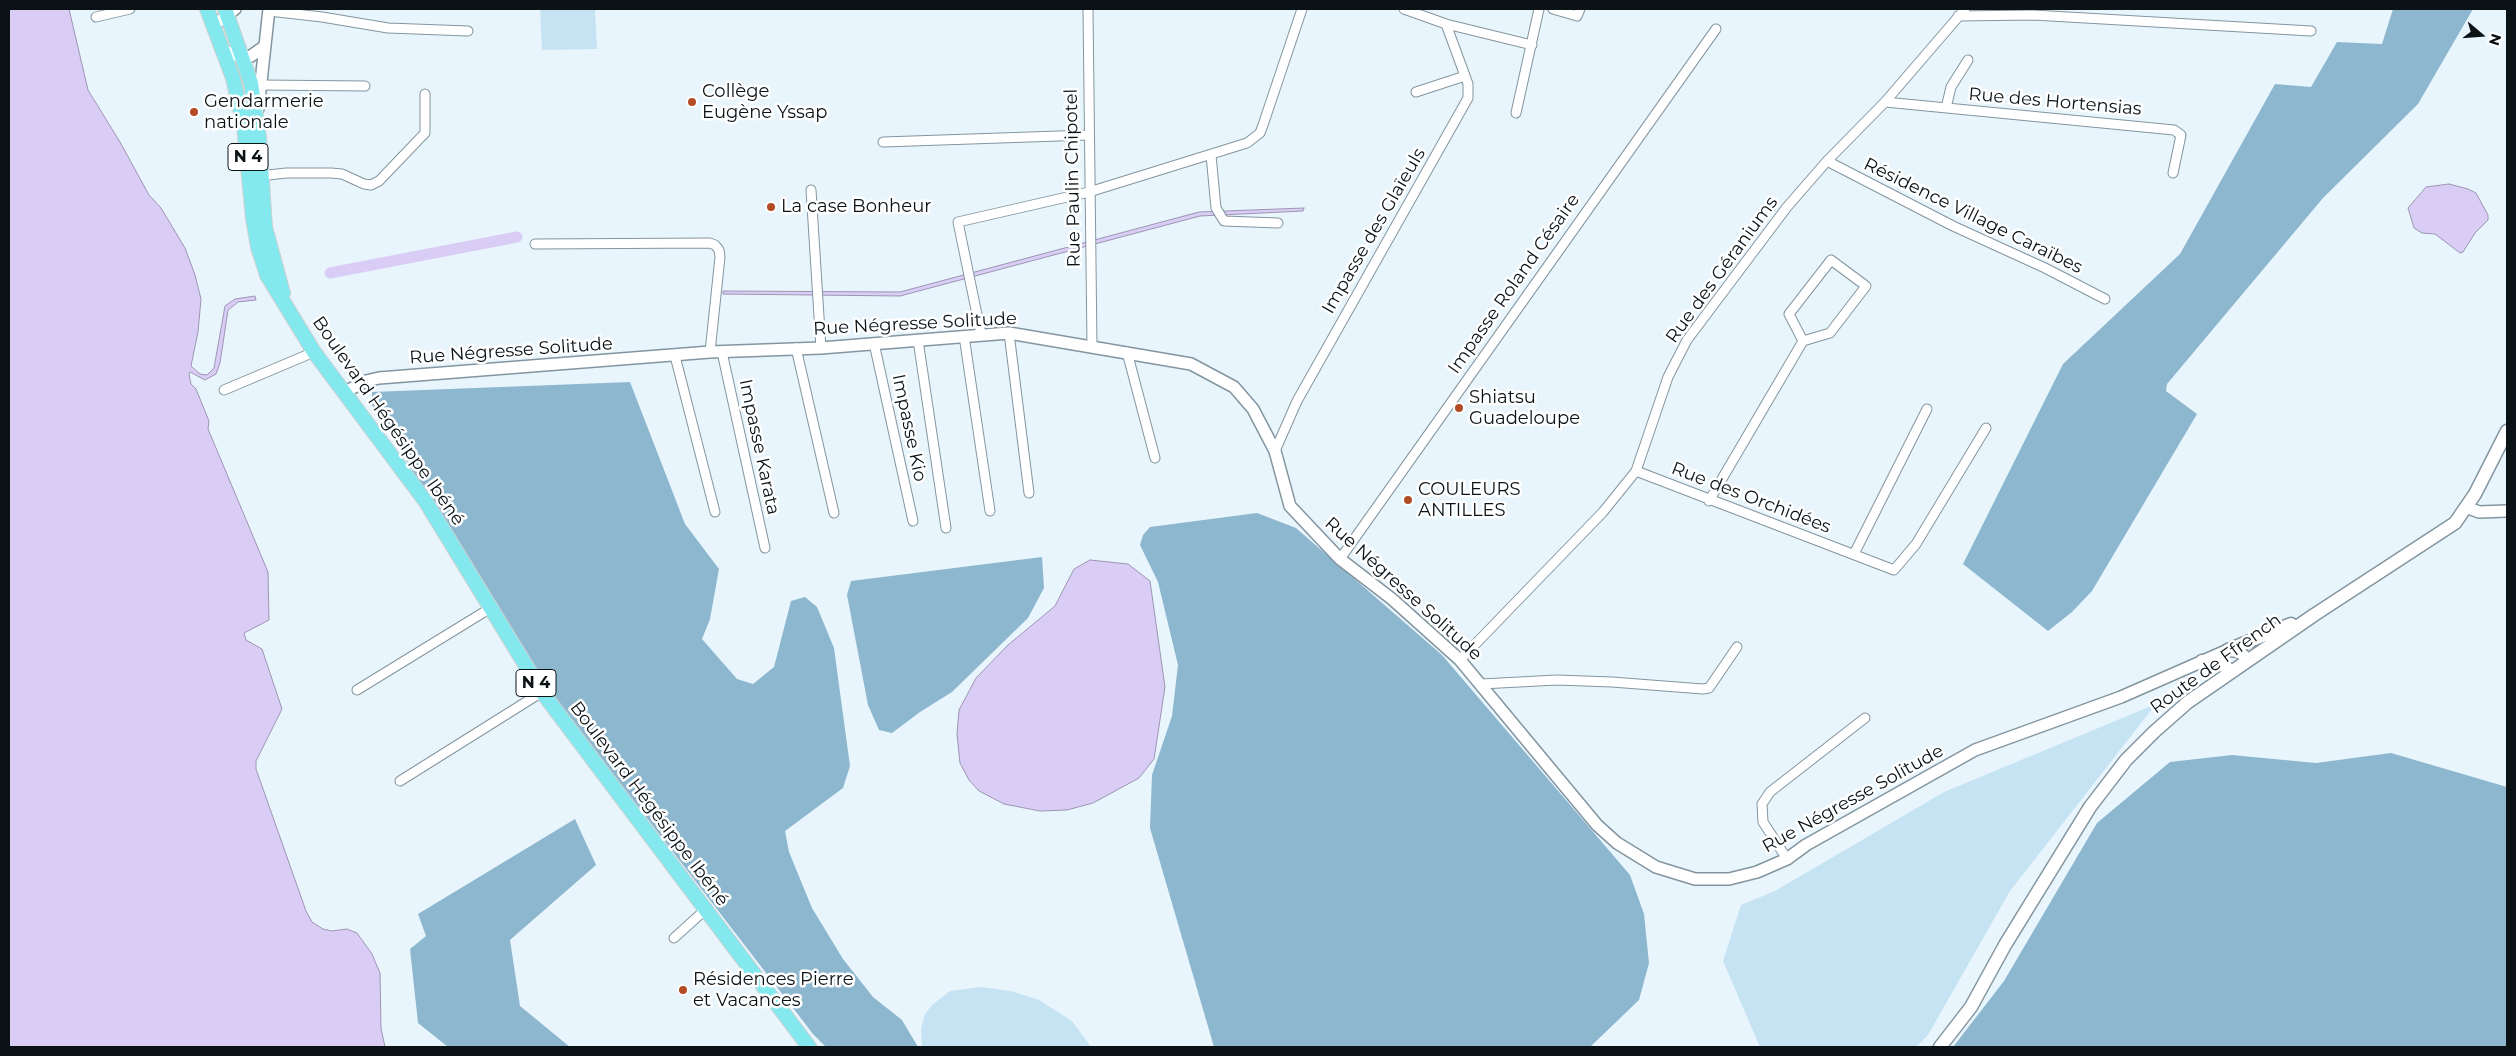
<!DOCTYPE html>
<html>
<head>
<meta charset="utf-8">
<style>
  body { margin:0 }
  #map { position:relative; width:2516px; height:1056px; overflow:hidden; background:#e9f5fc; font-family:Montserrat,sans-serif }
  canvas { display:block }
  .frame { position:absolute; inset:0; border:10px solid #0b1216; pointer-events:none }
  .north { position:absolute; left:2456px; top:10px; width:50px; height:50px; -webkit-text-stroke:4px #fff; paint-order:stroke; rotate:108deg; font-size:14px; font-weight:700; line-height:20px; text-align:center; color:#0b1216 }
  .north::after { content:''; display:block; margin:auto; width:18px; height:22px; background:#0b1216; clip-path:polygon(50% 0,100% 100%,50% 72%,0 100%) }
</style>
</head>
<body>
<div id="map">
<canvas width="2516" height="1056"></canvas>
<div class="frame"></div>
<div class="north">N</div>
</div>
<script>
const c = document.querySelector('canvas').getContext('2d');
c.lineJoin = 'round';
function fill(path, color) { c.fillStyle = color; c.fill(path, 'evenodd'); }
const poly = rows => new Path2D(rows.map(r => 'M' + r).join(''));
function trace(path, color, width, dash) { c.strokeStyle = color; c.lineWidth = width; c.lineCap = dash ? 'butt' : 'round'; c.setLineDash(dash || []); c.stroke(path); }
function drawText(font, color, halo, rows, align = 'center') {
  c.font = font + ' Montserrat,sans-serif'; c.lineWidth = 5; c.setLineDash([]); c.textBaseline = 'middle'; c.strokeStyle = halo; c.fillStyle = color; for (const [text, x, y, turn = 0] of rows) {
    c.save(); c.translate(x, y); c.rotate((+turn || 0) * Math.PI / 180); c.textAlign = isNaN(turn) ? turn : align; if (halo) c.strokeText(text, 0, 0); c.fillText(text, 0, 0); c.restore();
  }
}
fill(poly([
  [540,9,595,9,597,49,542,50],
  [2156,704,2010,891,1928,1035,1916,1047,1760,1047,1723,961,1741,905,1775,891,1944,792],
  [981,987,1011,991,1039,1000,1072,1021,1091,1047,922,1047,921,1029,925,1014,932,1005,950,991]
]), '#c6e3f4');
fill(poly([
  [2393,9,2473,9,2418,104,2323,198,2167,384,2166,391,2197,414,2092,591,2072,612,2048,631,1963,564,2063,364,2180,254,2275,84,2311,87,2337,42,2382,44],
  [630,382,685,524,719,569,710,619,702,639,737,679,753,684,774,667,791,601,805,597,817,607,834,648,850,766,843,788,785,831,789,852,812,908,843,959,873,997,902,1020,918,1047,826,1047,813,1034,546,687,372,405,372,392],
  [1257,513,1296,528,1442,655,1630,875,1644,914,1649,963,1639,1000,1590,1047,1214,1047,1150,828,1152,775,1172,716,1178,665,1158,582,1140,545,1143,535,1150,527],
  [1042,557,1044,588,1028,618,952,692,920,712,892,733,879,730,868,705,847,595,851,581],
  [2391,753,2507,787,2507,1047,1953,1047,2004,981,2097,823,2170,762,2232,755,2316,763],
  [575,819,596,865,510,940,520,1006,570,1047,448,1047,418,1023,410,949,426,936,418,914]
]), '#8db7cf');
const water = poly([
  [9,9,69,9,88,90,120,142,149,195,161,208,185,248,195,275,201,299,198,332,191,366,200,374,207,375,214,368,225,306,235,299,255,296,256,300,238,302,228,310,220,363,216,374,205,380,190,372,189,374,191,384,196,389,209,421,208,429,268,572,269,620,244,633,246,640,262,649,282,709,256,761,256,769,306,911,312,922,323,929,332,931,347,929,357,933,372,954,380,973,381,1028,385,1047,9,1047,9,9],
  [2449,184,2468,189,2476,193,2488,215,2488,220,2475,233,2463,252,2460,253,2435,234,2422,233,2414,228,2408,208,2426,187,2449,184],
  [1304,208,1303,211,1200,216,900,296,723,294,723,291,900,292,1199,212,1304,208],
  [1090,560,1128,564,1150,581,1165,687,1154,759,1139,778,1093,803,1067,810,1040,811,1004,804,979,791,969,780,960,763,957,734,959,710,976,678,1008,645,1055,606,1074,569,1090,560]
]);
fill(water, '#dacdf5');
trace(water, '#9c95b2', 1);
trace(poly([
  [330,273,517,237]
]), '#dacdf5', 11);
const minor = poly([
  [1088,9,1092,346],
  [1404,9,1446,24,1532,45],
  [1553,9,1577,16,1580,9],
  [269,11,322,17,388,28,468,31],
  [1958,16,2033,15,2311,31],
  [96,17,130,9],
  [261,85,365,86],
  [1416,92,1465,76],
  [1885,102,2174,130,2181,135,2173,173],
  [1946,108,1951,87,1968,60],
  [1516,113,1539,9],
  [883,142,1088,135],
  [1211,155,1216,208,1224,221,1278,223],
  [1827,161,1953,226,2045,268,2105,299],
  [260,176,286,173,331,173,342,174,364,184,371,185,379,181,425,133,425,94],
  [811,190,821,348],
  [535,244,710,243,715,245,719,250,720,257,710,352],
  [1009,333,1029,493],
  [981,334,958,222,1089,192,1247,143,1260,133,1263,125,1302,9],
  [964,336,990,511],
  [918,340,946,528],
  [874,343,913,521],
  [796,348,834,513],
  [722,352,765,548],
  [1127,352,1155,458],
  [675,356,715,512],
  [224,390,314,352],
  [1275,451,1297,401,1468,98,1468,84,1446,24],
  [1636,471,1894,570,1916,544,1986,428],
  [1709,501,1803,341,1830,333,1866,286,1831,260,1789,314,1803,341],
  [1854,554,1927,409],
  [1340,559,1716,29],
  [1460,660,1603,512,1636,471,1668,377,1687,340,1787,207,1827,161,1885,102,1965,9],
  [1481,684,1557,680,1612,682,1703,689,1709,688,1737,647],
  [357,690,489,609],
  [400,781,542,692],
  [1787,859,1763,822,1762,804,1770,792,1865,718],
  [674,938,705,910]
]);
const tertiary = poly([
  [213,26,235,9],
  [223,50,243,58,251,56,265,46],
  [258,109,269,9],
  [345,392,366,381,379,378,710,352,821,348,1009,333,1191,364,1234,387,1253,409,1275,451,1290,506,1340,559,1392,599,1460,660,1597,825,1617,843,1656,867,1695,879,1729,879,1757,872,1787,859,1806,845,1975,750,2121,697,2228,650,2240,652,2248,660],
  [2466,507,2479,512,2507,511]
]);
const secondary = poly([
  [2228,650,2291,624],
  [2202,661,2218,663,2232,671],
  [1940,1047,1971,1007,2005,945,2090,807,2126,760,2154,732,2188,702,2314,615,2455,523,2475,494,2507,431]
]);
const primary = poly([
  [207,9,233,78,244,126,253,218,258,247,267,275,314,352,426,502,542,692,809,1047],
  [225,9,251,83,259,137,265,227,283,293]
]);
trace(minor, '#8395a0', 11);
trace(tertiary, '#8395a0', 14);
trace(secondary, '#8395a0', 15);
trace(primary, '#ced0d0', 16);
trace(minor, '#fff', 9);
trace(tertiary, '#fff', 11);
trace(secondary, '#fff', 12);
trace(primary, '#84e9ee', 14);
for (const [x, y, r, color] of [
  [692,102,5,"#b34c25"],
  [194,112,5,"#b34c25"],
  [771,207,5,"#b34c25"],
  [1459,408,5,"#b34c25"],
  [1408,500,5,"#b34c25"],
  [683,990,5,"#b34c25"]
]) { const dot = new Path2D(); dot.arc(x, y, r, 0, 2 * Math.PI); c.fillStyle = color; c.fill(dot); trace(dot, '#fff', 2); }
for (const [x, y, w] of [
  [248,157,40],
  [536,683,40]
]) { const box = new Path2D(); box.roundRect(x - w / 2, y - 13.5, w, 27, 4); c.fillStyle = '#fff'; c.fill(box); trace(box, '#0b1216', 1); }
drawText('bold 16px', '#0b1216', null, [
  ["N 4",248,157],
  ["N 4",536,683]
]);
drawText('18px', '#0b1216', '#fff', [
  ["Collège",702,92],
  ["Eugène Yssap",702,113],
  ["Gendarmerie",204,102],
  ["nationale",204,123],
  ["La case Bonheur",781,207],
  ["Shiatsu",1469,398],
  ["Guadeloupe",1469,419],
  ["COULEURS",1418,490],
  ["ANTILLES",1418,511],
  ["Résidences Pierre",693,980],
  ["et Vacances",693,1001]
], 'left');
drawText('18px', '#0b1216', '#fff', [
  ["Rue des Hortensias",2055,102,5],
  ["Rue Paulin Chipotel",1073,178,-91],
  ["Résidence Village Caraïbes",1973,216,26],
  ["Impasse des Glaïeuls",1374,231,-60],
  ["Rue des Géraniums",1722,270,-54],
  ["Impasse Roland Césaire",1514,284,-55],
  ["Rue Négresse Solitude",915,324,-3],
  ["Rue Négresse Solitude",511,351,-4],
  ["Boulevard Hégésippe Ibéné",388,421,55],
  ["Impasse Kio",909,428,78],
  ["Impasse Karata",759,447,78],
  ["Rue des Orchidées",1751,498,21],
  ["Rue Négresse Solitude",1403,589,42],
  ["Route de Ffrench",2216,664,-36],
  ["Rue Négresse Solitude",1853,799,-29],
  ["Boulevard Hégésippe Ibéné",649,804,53]
]);
</script>
</body>
</html>
